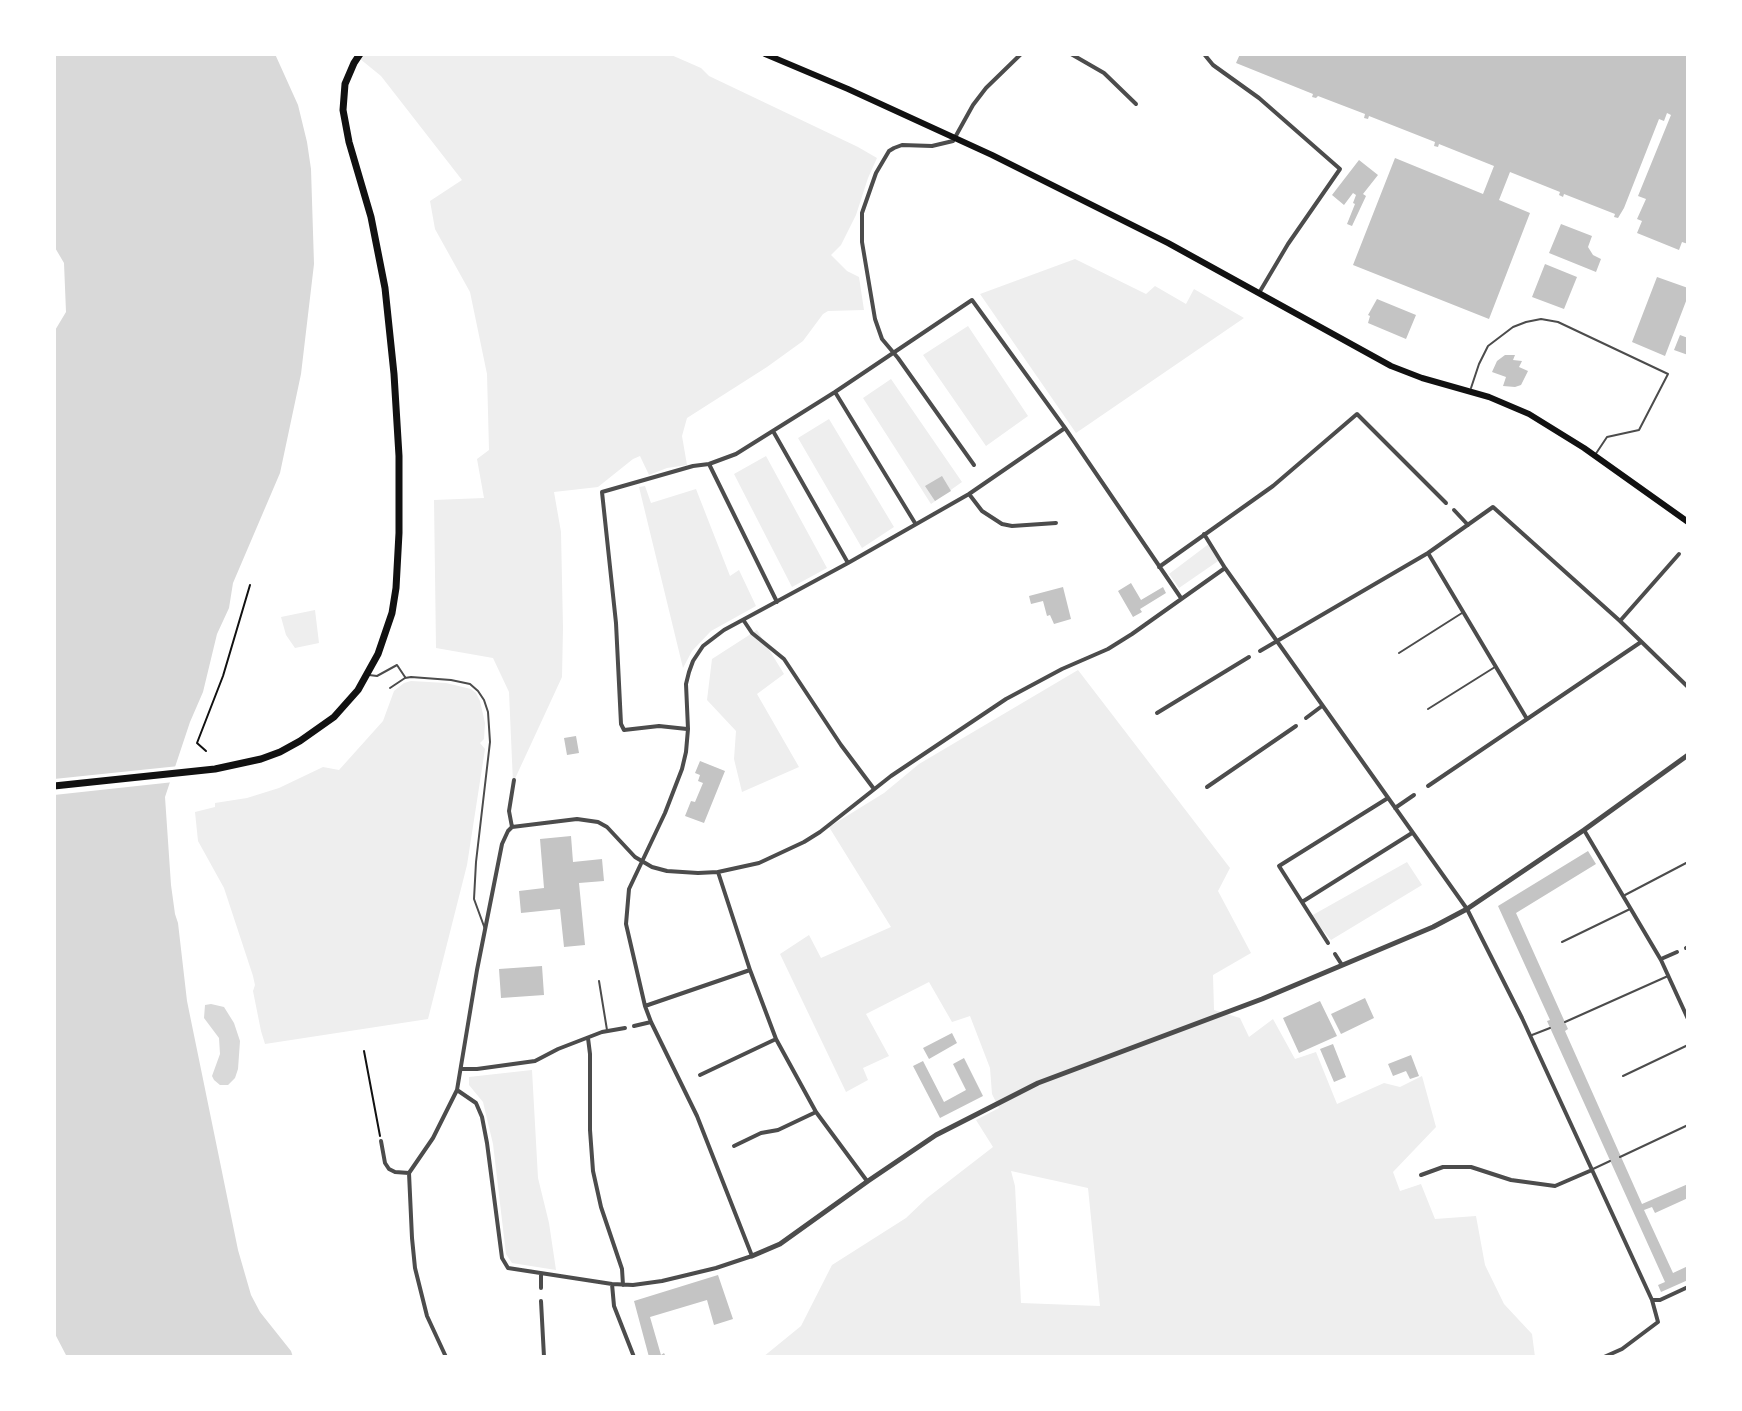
<!DOCTYPE html>
<html>
<head>
<meta charset="utf-8">
<style>
  body { margin:0 }
  #map { position:relative; width:1742px; height:1411px; overflow:hidden; background:#fff; font-family:Inter,sans-serif }
  canvas { display:block }
  .frame { position:absolute; inset:0; border:56px solid #fff; pointer-events:none }
</style>
</head>
<body>
<div id="map">
<canvas width="1742" height="1411"></canvas>
<div class="frame"></div>
</div>
<script>
const c = document.querySelector('canvas').getContext('2d');
c.lineJoin = 'round';
function fill(path, color) { c.fillStyle = color; c.fill(path, 'evenodd'); }
const poly = rows => new Path2D(rows.map(r => 'M' + r).join(''));
function trace(path, color, width, dash) { c.strokeStyle = color; c.lineWidth = width; c.lineCap = dash ? 'butt' : 'round'; c.setLineDash(dash || []); c.stroke(path); }
fill(poly([
  [354,54,669,54,701,68,709,76,858,147,877,158,868,178,856,215,841,245,831,255,847,271,859,277,864,310,828,311,823,314,803,341,767,367,687,418,682,436,687,465,667,468,649,475,640,456,633,459,598,487,554,492,561,532,563,628,562,677,513,783,509,692,493,658,436,648,434,500,484,498,477,459,489,450,487,374,470,292,435,229,430,201,462,180,381,76],
  [1075,259,1146,294,1155,286,1186,304,1194,289,1244,318,1076,433,980,294],
  [968,326,1028,416,986,446,923,355],
  [891,379,962,482,931,504,863,398],
  [829,419,894,527,862,548,798,438],
  [766,456,827,568,792,587,734,474],
  [645,486,651,503,696,489,730,576,739,570,756,606,711,631,692,651,683,668,639,487],
  [1210,543,1221,559,1179,588,1169,574],
  [315,610,319,643,295,648,286,635,281,617],
  [757,630,784,674,757,694,799,767,742,792,734,759,736,731,707,700,712,659],
  [1078,670,1230,868,1218,891,1251,953,1213,975,1214,1010,1240,1018,1249,1037,1273,1019,1295,1059,1316,1052,1337,1104,1384,1083,1400,1087,1422,1076,1436,1127,1393,1172,1400,1191,1421,1184,1435,1219,1476,1216,1485,1265,1504,1304,1532,1334,1535,1357,763,1357,801,1326,832,1265,906,1218,927,1198,993,1147,976,1120,999,1108,992,1094,990,1068,970,1016,952,1022,929,982,866,1014,889,1056,863,1068,868,1080,846,1092,780,954,809,935,821,958,891,927,829,827,884,793,919,764],
  [1011,1171,1088,1188,1100,1306,1021,1303,1015,1186],
  [411,681,446,683,471,689,476,693,480,701,485,723,484,739,480,743,485,749,467,865,428,1019,265,1044,261,1031,253,991,255,985,253,976,224,888,198,841,195,812,215,807,215,803,247,798,279,788,323,767,339,770,383,721,394,691,404,683],
  [1407,862,1422,885,1331,940,1311,916],
  [532,1070,538,1178,549,1223,556,1270,512,1263,506,1254,493,1144,483,1102,469,1085,469,1077]
]), '#eee');
fill(poly([
  [54,54,275,54,298,105,307,142,311,169,314,264,301,374,280,473,233,583,229,608,217,634,203,692,190,722,165,797,171,885,175,914,178,923,187,1001,238,1250,251,1295,260,1312,291,1351,293,1357,67,1357,54,1332,54,332,66,312,64,263,54,246],
  [211,1004,224,1007,234,1023,240,1041,238,1069,235,1078,228,1085,220,1085,214,1080,212,1076,220,1054,219,1038,204,1018,205,1005]
]), '#d9d9d9');
fill(poly([
  [179,766,174,782,54,795,54,779]
]), '#fff');
fill(poly([
  [1240,54,1688,54,1688,244,1682,242,1679,250,1637,233,1642,221,1637,219,1646,199,1638,196,1671,115,1667,113,1664,121,1659,119,1624,208,1618,218,1614,217,1615,214,1564,194,1563,197,1559,195,1560,192,1510,172,1499,200,1530,213,1489,319,1353,265,1395,158,1483,194,1494,166,1439,144,1438,147,1434,146,1435,142,1369,116,1368,119,1364,118,1365,114,1318,96,1316,98,1312,97,1313,94,1236,63],
  [1359,160,1378,175,1363,194,1366,196,1352,226,1347,224,1355,204,1353,203,1356,195,1353,193,1344,205,1332,195],
  [1561,224,1592,236,1588,247,1593,255,1601,259,1596,272,1549,253],
  [1545,264,1577,277,1564,309,1532,297],
  [1657,277,1688,288,1688,296,1665,356,1632,342],
  [1377,299,1416,315,1406,339,1368,323,1370,316,1368,315],
  [1680,335,1688,338,1688,355,1674,350],
  [1505,355,1515,355,1513,360,1522,361,1519,367,1528,371,1521,385,1515,387,1503,386,1506,377,1492,372,1497,361],
  [942,476,951,491,935,501,925,486],
  [1131,583,1141,600,1163,587,1166,593,1140,609,1142,612,1133,617,1118,591],
  [1063,587,1071,619,1054,624,1050,615,1047,616,1043,601,1031,604,1029,596],
  [576,736,579,753,567,755,564,738],
  [700,761,725,771,704,823,685,816,691,801,695,802,703,783,698,781,700,775,695,773],
  [571,836,573,862,602,859,604,881,579,883,585,945,564,947,560,909,521,913,519,891,544,888,540,839],
  [1588,851,1596,864,1516,913,1568,1029,1565,1031,1642,1204,1688,1184,1688,1198,1655,1213,1652,1207,1644,1210,1673,1273,1688,1266,1688,1280,1661,1292,1658,1285,1665,1282,1547,1021,1550,1020,1498,906],
  [542,966,544,995,501,998,499,969],
  [1365,998,1374,1018,1341,1034,1331,1014],
  [1320,1001,1337,1036,1299,1053,1283,1018],
  [952,1033,957,1043,929,1059,923,1048],
  [1333,1044,1346,1077,1334,1082,1320,1049],
  [1411,1055,1419,1076,1410,1079,1406,1071,1393,1076,1388,1064],
  [964,1058,983,1096,940,1118,913,1066,923,1061,944,1102,966,1090,953,1064],
  [718,1275,733,1319,714,1325,707,1300,650,1317,661,1355,664,1353,666,1357,649,1357,634,1301]
]), '#c4c4c4');
trace(poly([
  [206,751,197,743,223,676,250,585],
  [364,1051,380,1136]
]), '#111', 2);
trace(poly([
  [1471,388,1479,364,1488,346,1513,327,1526,322,1541,319,1558,322,1668,374,1639,430,1607,437,1595,455],
  [1399,653,1462,613],
  [369,675,377,676,397,665,405,677],
  [390,688,405,678,411,677,451,680,470,684,478,691,484,700,488,712,490,742,476,862,474,899,485,929],
  [1428,709,1495,667],
  [1625,895,1688,862],
  [1562,942,1630,909],
  [599,981,607,1030],
  [1565,1022,1668,976],
  [1532,1035,1550,1028],
  [1623,1076,1688,1045],
  [1620,1157,1688,1125],
  [1593,1169,1610,1161]
]), '#4c4c4c', 2);
trace(poly([
  [1071,54,1104,73,1136,104],
  [1204,54,1213,65,1259,98,1340,169,1288,244,1259,293],
  [835,392,915,523],
  [773,431,848,563],
  [709,464,777,602],
  [974,465,898,358,882,339,875,319,862,242,862,213,876,173,889,151,894,148,902,145,932,146,953,141,973,105,986,88,1021,54],
  [969,494,982,511,1002,524,1012,526,1056,523],
  [1454,510,1468,525],
  [1204,534,1225,568,1467,909,1522,1018,1652,1300,1658,1322,1622,1349,1604,1357],
  [1428,553,1527,719],
  [1159,567,1273,486,1357,414,1446,503],
  [744,621,752,633,784,659,841,745,874,789],
  [1620,621,1679,554],
  [1260,651,1428,553,1493,507,1620,621,1688,687],
  [1157,713,1249,657],
  [1306,718,1322,706],
  [687,729,659,726,624,730,621,724,616,623,602,492,693,466,709,464,736,454,835,392,972,300,1065,428,1181,598],
  [1428,786,1641,642],
  [1207,787,1296,726],
  [1395,808,1414,795],
  [512,827,577,819,598,822,607,827,635,857,652,867,667,871,698,873,718,872,759,863,804,842,820,832,891,776,1006,699,1062,669,1108,649,1132,634,1225,568],
  [512,827,509,811,514,780],
  [1584,830,1661,960,1688,1019],
  [718,872,750,970,776,1039,816,1112,867,1181],
  [1302,902,1412,833],
  [1328,943,1279,866,1388,798],
  [1686,948,1688,947],
  [1335,954,1342,965],
  [1661,959,1677,952],
  [645,1006,750,970],
  [634,1026,651,1022],
  [588,1038,590,1054,590,1130,593,1171,601,1207,622,1269,623,1285],
  [461,1069,477,1069,535,1061,558,1049,602,1032,625,1028],
  [700,1075,776,1039],
  [457,1090,476,1103,482,1117,487,1143,502,1258,508,1268,612,1284,633,1285,662,1281,716,1268,752,1256,697,1116,651,1022,645,1006,626,924,629,889,665,813,682,769,686,752,688,729,686,684,689,672,693,661,703,646,724,630,848,563,969,494,1065,428],
  [381,1141,385,1163,389,1169,395,1172,409,1173],
  [734,1146,761,1133,778,1130,816,1112],
  [409,1173,433,1138,457,1090,477,970,502,844,508,831,512,827],
  [409,1173,412,1238,415,1268,427,1316,446,1357],
  [1421,1175,1443,1167,1471,1167,1511,1180,1555,1186,1592,1170],
  [612,1284,614,1306,634,1357],
  [541,1288,541,1274],
  [1652,1300,1660,1300,1688,1287],
  [541,1301,544,1357]
]), '#4c4c4c', 4);
trace(poly([
  [752,1256,780,1244,868,1181,936,1135,1038,1083,1262,999,1433,927,1467,909,1584,830,1688,755]
]), '#4c4c4c', 5);
trace(poly([
  [765,54,848,89,992,155,1168,243,1391,366,1422,378,1489,397,1529,414,1584,448,1688,522]
]), '#111', 6);
trace(poly([
  [54,786,215,769,261,759,280,752,300,741,334,717,358,690,378,654,392,613,396,588,399,533,399,456,394,374,385,288,371,217,349,142,343,110,345,84,354,63,360,54]
]), '#111', 7);
</script>
</body>
</html>
